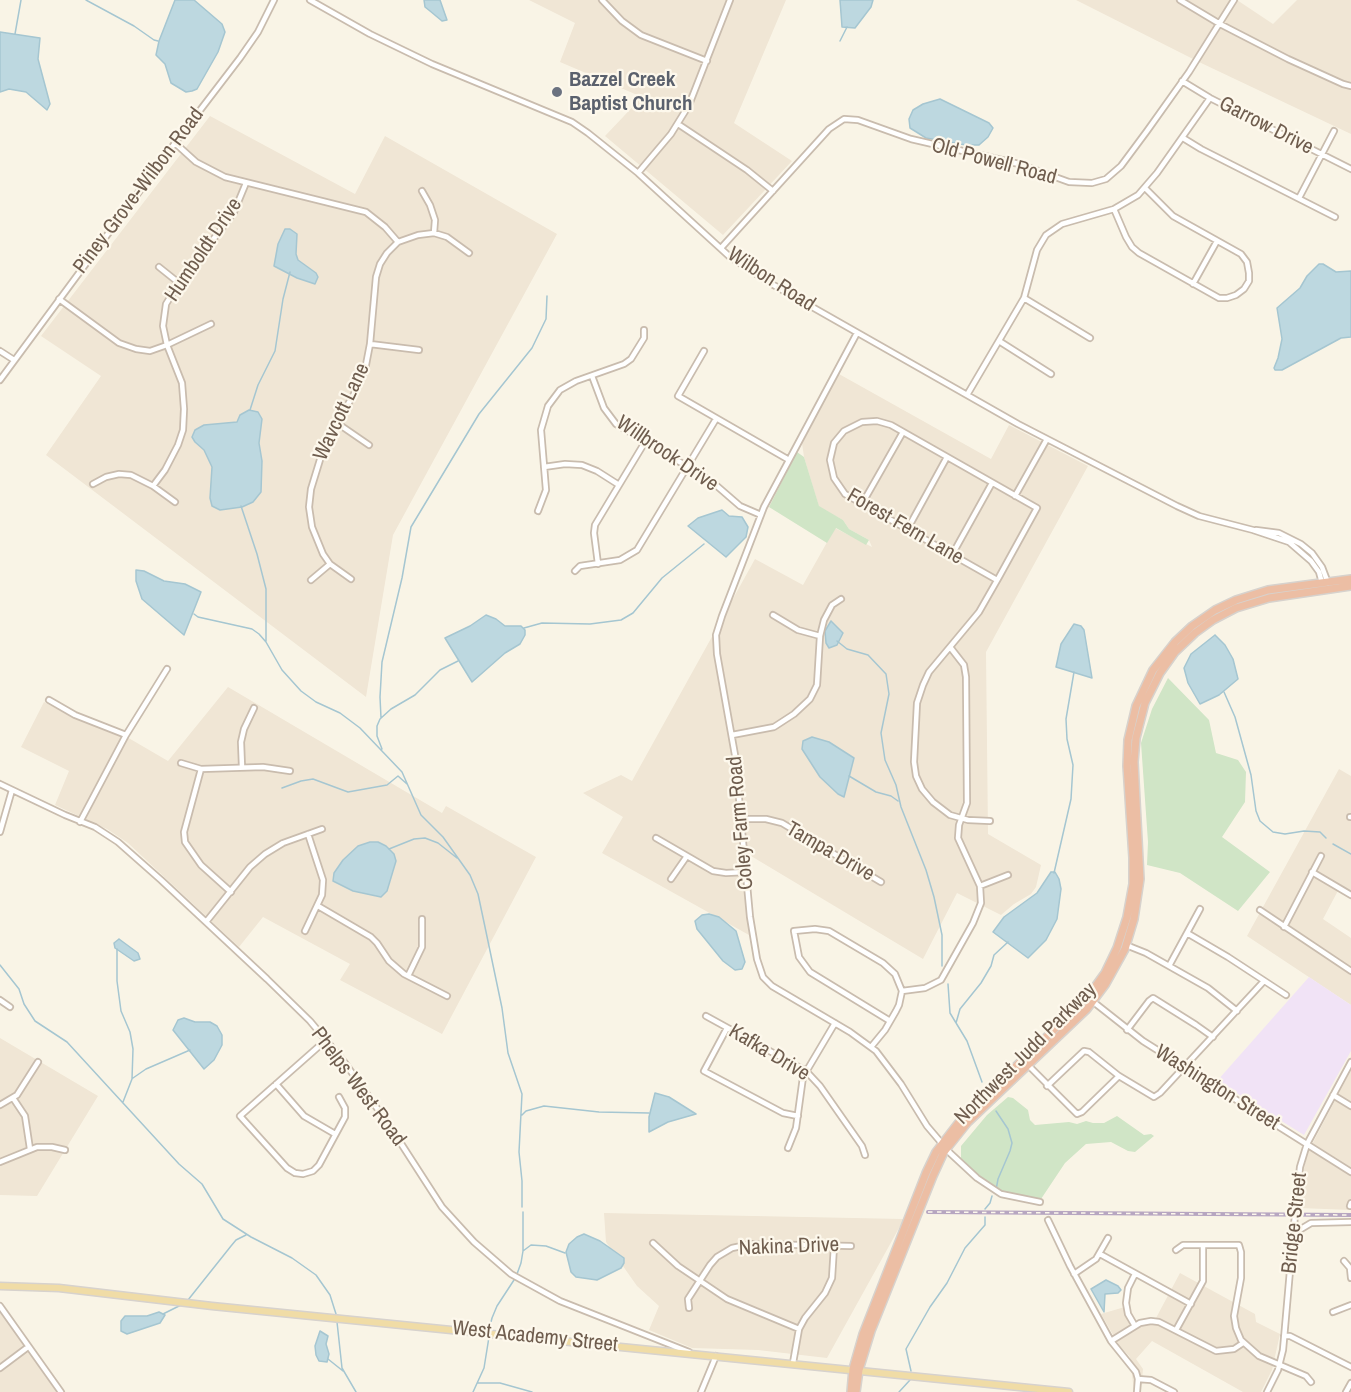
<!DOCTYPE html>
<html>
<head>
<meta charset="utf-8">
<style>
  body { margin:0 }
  canvas { display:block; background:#f9f4e6 }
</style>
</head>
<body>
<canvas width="1351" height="1392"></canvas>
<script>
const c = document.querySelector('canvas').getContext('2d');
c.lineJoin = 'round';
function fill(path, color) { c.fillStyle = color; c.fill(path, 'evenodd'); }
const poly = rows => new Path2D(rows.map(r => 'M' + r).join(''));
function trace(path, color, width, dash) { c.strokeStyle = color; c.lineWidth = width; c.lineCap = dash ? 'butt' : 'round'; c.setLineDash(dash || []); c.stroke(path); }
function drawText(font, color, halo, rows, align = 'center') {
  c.font = font + ' "Archivo Narrow",sans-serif'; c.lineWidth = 4.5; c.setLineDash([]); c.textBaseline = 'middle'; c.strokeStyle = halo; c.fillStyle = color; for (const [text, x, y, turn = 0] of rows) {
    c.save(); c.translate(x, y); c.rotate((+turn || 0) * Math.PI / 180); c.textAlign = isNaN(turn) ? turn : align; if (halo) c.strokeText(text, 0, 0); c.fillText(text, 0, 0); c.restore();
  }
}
fill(poly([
  [529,0,786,0,734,123,792,161,723,235,605,136,642,97,560,62,575,23],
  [1076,0,1237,0,1273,24,1297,0,1351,0,1351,134,1199,62],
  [210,116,355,194,385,136,557,234,393,535,366,697,46,455,101,376,41,336],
  [839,374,991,459,1009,425,1088,466,986,652,988,834,1041,865,1036,887,1031,894,1014,904,1001,915,957,893,923,959,741,850,749,935,602,853,623,817,583,793,621,775,632,781,755,559,803,585,835,528,872,547,869,540,849,529,843,520,819,507,804,457,802,443],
  [228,687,442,813,446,806,536,857,442,1034,340,980,350,964,263,917,239,947,128,843,107,829,55,805,69,771,21,747,44,702,75,719,120,733,168,761],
  [1339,769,1351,776,1351,891,1341,885,1323,919,1351,938,1351,1005,1247,936],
  [0,1038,98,1096,37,1196,0,1195],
  [1351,1070,1351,1210,1299,1208,1303,1174,1307,1154],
  [604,1213,904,1219,827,1358,758,1350,692,1348,649,1330,659,1306,637,1286,606,1242],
  [1180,1273,1255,1314,1256,1322,1280,1334,1272,1370,1261,1392,1243,1392,1152,1341,1136,1359,1143,1369,1141,1392,1134,1392,1130,1357,1119,1345,1101,1314,1128,1306,1135,1321,1156,1318],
  [0,1311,22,1343,58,1392,0,1392]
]), '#f0e6d5');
fill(poly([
  [1309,977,1351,1005,1351,1051,1304,1135,1217,1081]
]), '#f1e3f6');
fill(poly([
  [797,452,804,457,819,506,843,520,849,529,869,540,866,545,836,528,827,543,769,507],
  [1168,678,1209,720,1216,753,1238,760,1246,772,1245,802,1222,837,1270,872,1238,911,1180,873,1147,865,1148,842,1141,743,1152,709],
  [1008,1097,1013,1098,1028,1110,1030,1120,1035,1125,1069,1122,1077,1124,1086,1121,1093,1123,1104,1123,1117,1116,1144,1135,1151,1134,1154,1136,1135,1152,1128,1151,1111,1142,1086,1144,1065,1163,1041,1199,1001,1192,990,1187,961,1158,961,1146,987,1115]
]), '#d0e5c6');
const water = poly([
  [175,0,194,0,222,24,225,32,218,52,197,89,192,91,186,92,171,83,165,64,156,55,159,41,175,0],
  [424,0,440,0,447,20,442,21,430,11,425,7,424,0],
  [840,0,873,0,871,7,855,28,842,27,840,0],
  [0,32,40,38,38,59,50,104,47,110,26,92,9,89,0,92,0,32],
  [940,99,989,123,993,128,988,137,979,145,966,145,926,138,910,128,909,119,913,110,923,104,940,99],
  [285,229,290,229,297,234,296,254,298,260,316,273,318,277,315,284,297,278,274,266,278,244,285,229],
  [1319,264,1323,264,1336,272,1351,271,1351,337,1341,338,1282,370,1275,370,1274,368,1278,358,1282,339,1277,308,1300,288,1307,276,1319,264],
  [249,410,258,412,262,419,259,443,262,461,261,492,253,502,242,507,220,510,212,506,210,498,212,467,204,450,195,442,192,437,195,430,204,425,237,422,240,415,249,410],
  [722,510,729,516,742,517,748,527,746,537,726,557,688,526,698,518,722,510],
  [136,570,144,571,164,581,185,584,201,592,184,635,142,599,136,581,136,570],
  [486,615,496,619,505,626,521,626,525,630,525,635,520,644,505,653,472,682,445,638,470,626,486,615],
  [831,621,843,633,837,645,829,648,826,643,825,631,831,621],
  [1074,624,1081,626,1084,630,1092,678,1056,667,1061,644,1074,624],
  [1215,635,1225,645,1233,659,1238,679,1219,695,1200,704,1188,683,1184,668,1191,654,1215,635],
  [812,737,829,742,854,758,844,797,838,794,820,777,802,749,803,741,812,737],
  [370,842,378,842,386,846,394,854,396,861,387,891,381,897,353,891,333,881,334,873,343,860,358,846,370,842],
  [1051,872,1055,872,1059,879,1061,889,1057,919,1046,940,1028,958,993,932,1004,917,1037,893,1051,872],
  [709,914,719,917,736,931,745,962,742,969,735,970,723,961,697,929,695,921,702,915,709,914],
  [119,939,138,953,140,959,134,961,115,948,114,943,119,939],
  [184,1018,195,1022,210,1022,217,1026,222,1035,222,1045,214,1060,204,1069,173,1030,178,1020,184,1018],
  [655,1093,669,1097,696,1114,668,1122,649,1132,649,1117,655,1093],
  [584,1234,600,1241,624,1258,624,1263,621,1268,597,1280,576,1277,571,1272,566,1252,569,1244,577,1237,584,1234],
  [1106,1280,1118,1286,1121,1290,1118,1293,1105,1294,1104,1312,1091,1289,1106,1280],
  [159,1312,165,1315,160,1323,127,1334,121,1331,121,1321,125,1316,147,1316,159,1312],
  [320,1331,328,1336,326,1344,329,1354,327,1362,319,1361,316,1355,315,1346,320,1331]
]);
fill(water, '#bdd8e0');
trace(water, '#a5c6d1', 1.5);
trace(poly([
  [86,0,134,26,154,40,158,41],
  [15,34,21,0],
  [840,41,847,27],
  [250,410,258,385,275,351,283,299,290,272],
  [241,506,257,554,266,589,266,641],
  [194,614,198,617,252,629,259,634,266,642,282,670,301,691,316,702,340,713,360,728,402,772,421,815,443,837,470,875,478,894,485,927,502,1008,508,1053,522,1094,519,1152,522,1181,522,1207],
  [524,628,542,623,590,624,621,620,633,613,662,578,704,544],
  [837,641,847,649,868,655,886,674,889,694,881,733,885,760,896,785,901,807,926,870,934,897,942,935,942,966],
  [1224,692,1235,717,1251,775,1256,811,1260,821,1273,832,1285,834,1304,831,1320,832,1326,838],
  [381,718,380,697,382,662,402,578,411,527,479,414,532,348,546,319,547,296],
  [382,749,377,736,377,726,380,719,391,709,415,695,440,670,458,661],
  [849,776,876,792,891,796,898,801],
  [282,788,301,781,313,779,348,792,387,785,398,776,407,784],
  [1333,844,1351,854],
  [389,849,414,839,425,838,438,843,457,858],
  [1054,873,1071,799,1073,765,1067,739,1066,719,1074,672],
  [117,949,117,981,121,1011,130,1032,133,1049,132,1079,123,1102],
  [0,965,19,989,24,1004,35,1021,67,1042,179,1164,202,1184,223,1219,251,1237,292,1258,316,1275,330,1295,336,1314],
  [948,984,950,1013,967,1041,982,1082],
  [956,1023,960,1009,981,983,991,966,994,955,1008,942],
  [133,1078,146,1069,190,1050],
  [522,1115,526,1111,544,1106,599,1112,649,1113],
  [996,1190,998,1179,1010,1151,1012,1143,1008,1129,996,1111],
  [985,1209,990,1203,992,1196],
  [523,1251,531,1245,546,1246,565,1253],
  [517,1274,521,1263,523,1251,523,1212],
  [188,1300,231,1246,236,1240,246,1235],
  [163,1314,181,1305],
  [337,1322,342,1368,356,1392],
  [489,1330,492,1318,497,1306,514,1280],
  [328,1359,343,1371],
  [911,1371,906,1349,930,1307,947,1283,965,1248,985,1225,985,1217],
  [478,1383,500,1383,532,1392],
  [473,1392,484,1368,489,1337],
  [899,1392,910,1380]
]), '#a5c6d1', 1.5);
const minor = poly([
  [310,0,370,34,432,64,572,122,588,133,638,173,730,257,770,283,1018,424,1177,506,1199,516,1253,530,1289,542,1311,561,1319,572,1322,583],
  [602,0,622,21,641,35,707,61],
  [1180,0,1220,24,1288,59,1343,84,1351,86],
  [1182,81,1210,98,1351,169],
  [678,124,747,170,773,191],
  [1183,138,1201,149,1335,217],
  [175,143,196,162,225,177,366,212,385,227,398,242],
  [638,173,671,134,689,105,730,0],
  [422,191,430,205,435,220,434,233],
  [1299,198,1334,131],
  [1114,209,1126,237,1132,247,1139,253,1219,298,1227,298,1236,295,1244,289,1249,281,1249,273,1247,262,1241,254,1173,216,1145,188],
  [721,248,829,129,844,119,858,120,911,139,1019,164,1069,182,1092,183,1106,179,1121,166,1147,131,1189,72,1234,0],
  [159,267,179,283],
  [1193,284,1217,241],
  [1024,298,1090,338],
  [59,299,119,343,136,349,150,351,167,345,211,324],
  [857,333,764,507,722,616,716,635,717,654,735,755,750,917,757,959,763,977,772,986,850,1032,876,1051,901,1084,927,1126,950,1153,977,1178,1001,1194,1040,1202],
  [999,341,1051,374],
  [370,344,419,350],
  [0,351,14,360],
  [704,351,678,396,789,460],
  [592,376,604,408,616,424,710,480,740,506,761,515],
  [0,380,175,143,240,58,258,32,274,0],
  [967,395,1024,298,1037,250,1046,235,1062,224,1114,209,1138,195,1157,173,1210,98],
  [337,423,369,445],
  [544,467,565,464,582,465,597,471,619,485],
  [93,484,106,477,119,474,131,475,153,486,175,502],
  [153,486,165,470,178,445,183,430,184,409,182,383,167,345,163,326,166,304,179,283,226,223,234,212,246,183],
  [1015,496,1047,439],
  [862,504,903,432],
  [538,511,546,490,541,430,548,406,560,390,576,381,624,364,631,359,644,338,644,330],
  [907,530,947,457],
  [1256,530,1279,533,1301,544,1312,553,1322,567,1328,583],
  [952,555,992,483],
  [598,564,594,533,595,525,645,442],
  [575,571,580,566,620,560,637,550,716,419],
  [351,579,330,564,323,554,312,527,309,507,311,489,326,440,353,396,365,370,370,344,376,277,380,264,387,253,398,242,418,235,434,233,447,237,469,253],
  [311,580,330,564],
  [773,615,798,630,820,636],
  [49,700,75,715,126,735],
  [732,735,774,727,794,714,810,699,817,685,820,636,824,620,832,605,841,599],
  [181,763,201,769,263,767,290,771],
  [242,767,241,742,244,729,254,708],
  [201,769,184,832,185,842,201,865,231,892],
  [0,784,65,815,95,827,118,842,161,880,267,979,310,1021,345,1063,391,1128,442,1207,474,1242,511,1274,560,1301,689,1352],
  [1350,817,1351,817],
  [742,819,766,819,782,823,881,882],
  [990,821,968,820,950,815,933,802,922,789,916,776,914,762,917,703,923,685,929,672,979,612,999,577,1037,508,891,425,877,421,862,422,844,431,834,443,830,460,834,478,845,494,997,580],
  [80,822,126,735,167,669],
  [0,832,12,790],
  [656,838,713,871,726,873,746,872],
  [1312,872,1351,895],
  [671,879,687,856],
  [980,886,1008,875],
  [318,906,371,937,377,943,389,961,404,974,447,996],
  [1260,910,1351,971],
  [206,922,250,867,265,854,283,843,322,829],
  [1284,927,1321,856],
  [305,931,322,895,323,880,308,834],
  [1187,933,1228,957,1286,995],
  [1126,945,1146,953,1208,988,1237,1011],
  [1169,966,1200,909],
  [408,976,422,947,422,919],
  [902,991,925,988,941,980,973,923,981,903,980,886,958,838,959,825,967,803,966,677,964,665,950,647],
  [0,1000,10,1007],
  [1091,1000,1143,1041,1351,1172],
  [706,1016,806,1071,820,1086,862,1146,865,1155],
  [727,1028,704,1071,783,1113,798,1116],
  [1127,1030,1149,1001,1153,998,1196,1025,1213,1037],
  [326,1040,240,1116,287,1168,295,1173,303,1174,313,1171,319,1165,345,1117,345,1108,339,1097],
  [871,1047,885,1030,896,1011,899,1005,902,991,895,974,883,963,829,931,815,929,794,931,799,957,810,972,890,1021],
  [1028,1065,1077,1114,1082,1112,1119,1076],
  [276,1084,304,1116,335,1134],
  [1047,1086,1084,1051,1089,1052,1119,1076,1154,1097,1160,1093,1264,981],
  [1333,1095,1351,1106],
  [13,1098,25,1116,30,1149],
  [0,1105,17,1095,38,1062],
  [788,1148,796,1128,803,1077,835,1023],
  [0,1162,37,1147,52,1147,65,1150],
  [1296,1206,1300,1167,1307,1144,1351,1062],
  [1350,1206,1351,1203],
  [1048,1220,1070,1266,1111,1341,1136,1372,1138,1379,1137,1392],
  [1294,1230,1301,1229,1311,1223,1351,1222],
  [653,1243,678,1266,727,1299,799,1329],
  [1176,1250,1183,1245,1239,1245,1241,1252,1241,1278,1234,1316,1236,1328,1241,1340,1259,1356,1306,1376,1311,1382],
  [1100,1254,1191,1304],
  [1344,1261,1350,1268,1351,1278],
  [1074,1274,1096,1259,1108,1238],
  [0,1306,61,1392],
  [689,1308,688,1299,710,1265,717,1257,732,1248,751,1244,851,1246],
  [1333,1312,1351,1305],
  [1135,1326,1128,1314,1126,1303,1128,1288,1135,1274],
  [1176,1330,1203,1281,1203,1245],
  [1284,1336,1290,1336,1351,1367],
  [1111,1341,1140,1323,1151,1321,1159,1322,1216,1351,1234,1349,1243,1343],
  [793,1363,799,1329,805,1318,825,1293,832,1278,834,1246],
  [0,1368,28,1347],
  [1138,1379,1151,1380,1174,1392],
  [701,1392,716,1356],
  [1267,1392,1278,1370,1283,1350,1294,1225],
  [1346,1392,1351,1383]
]);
const major = poly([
  [0,1286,59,1288,212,1306,1069,1392]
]);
const highway = poly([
  [851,1392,853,1369,863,1334,926,1173,936,1152,963,1117,1087,998,1105,973,1117,948,1127,917,1133,884,1133,858,1127,766,1128,740,1136,706,1153,670,1175,642,1192,626,1215,610,1236,600,1268,590,1351,579],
  [856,1392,859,1370,871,1331,933,1176,944,1152,968,1122,1087,1009,1105,985,1125,949,1134,919,1140,879,1134,762,1136,738,1145,703,1160,673,1175,652,1195,633,1213,620,1236,608,1269,598,1351,586]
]);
trace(minor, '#c9bcae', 8);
trace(major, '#d7d2cd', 9);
trace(highway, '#d7d2cd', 10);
trace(minor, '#fff', 4.5);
trace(major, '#f0dca6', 6);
trace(highway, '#ecbea4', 7);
const rail = poly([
  [928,1212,1351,1215]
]);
trace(rail, '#b7a6c1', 4);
trace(rail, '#fdf8ec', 1.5, [4.5]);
const minorBridge = poly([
  [1294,1225,1296,1206]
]);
trace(minorBridge, '#c9bcae', 8, []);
trace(minorBridge, '#fff', 4.5);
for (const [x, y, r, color] of [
  [557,92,6,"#6b7280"]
]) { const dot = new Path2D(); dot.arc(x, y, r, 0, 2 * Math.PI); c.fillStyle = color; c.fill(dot); trace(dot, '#fdf8ec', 2); }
drawText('bold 21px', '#5b616d', '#fdf8ec', [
  ["Bazzel Creek",569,80],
  ["Baptist Church",569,104]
], 'left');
drawText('21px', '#6f5d4e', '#fdf8ec', [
  ["Garrow Drive",1266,126,27],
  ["Old Powell Road",994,162,15],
  ["Piney Grove-Wilbon Road",139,191,-53],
  ["Humboldt Drive",204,250,-56],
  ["Wilbon Road",771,280,33],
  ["Wavcott Lane",342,412,-65],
  ["Willbrook Drive",667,454,34],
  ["Forest Fern Lane",905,527,30],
  ["Coley Farm Road",741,823,-95],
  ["Tampa Drive",830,852,30],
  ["Kafka Drive",769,1053,31],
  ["Northwest Judd Parkway",1026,1054,-45],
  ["Phelps West Road",358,1087,53],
  ["Washington Street",1217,1088,32],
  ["Bridge Street",1295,1223,-84],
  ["Nakina Drive",789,1247,-2],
  ["West Academy Street",535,1337,6]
]);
</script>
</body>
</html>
